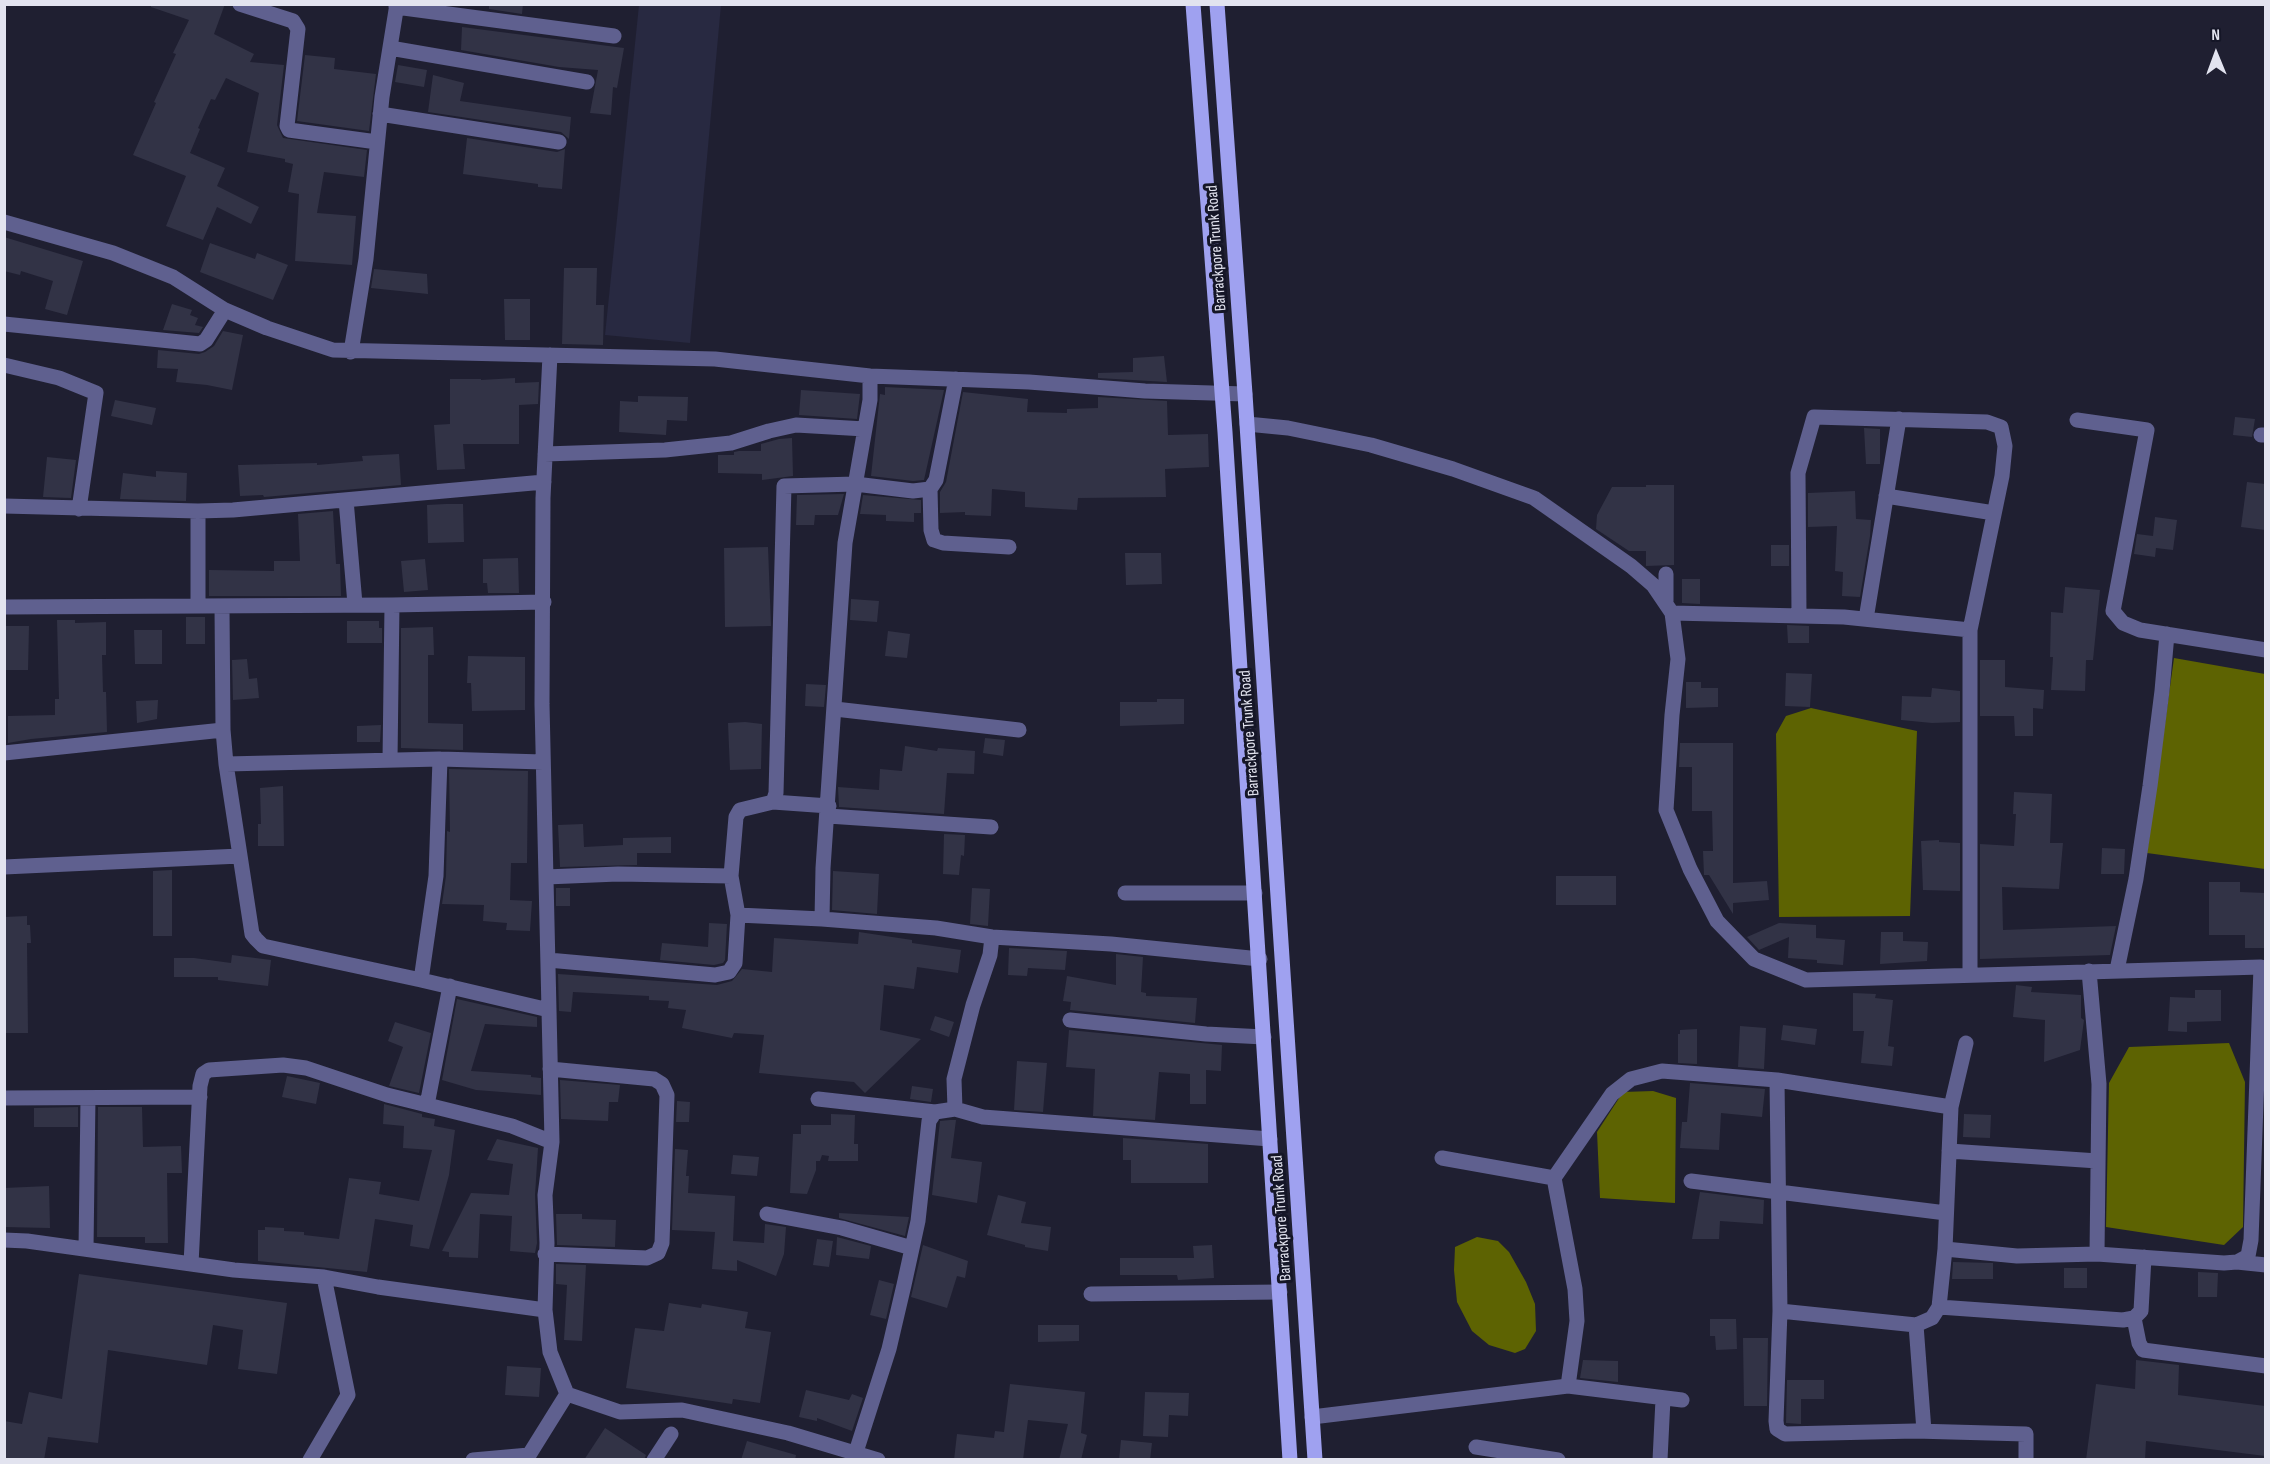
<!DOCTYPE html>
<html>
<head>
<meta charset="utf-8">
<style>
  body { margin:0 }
  #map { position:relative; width:2270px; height:1464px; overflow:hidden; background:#1f1f31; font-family:"Sofia Sans Condensed",sans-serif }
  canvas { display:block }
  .frame { position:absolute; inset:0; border:6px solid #e2e3ef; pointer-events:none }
  .north { position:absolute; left:2186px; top:24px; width:60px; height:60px; -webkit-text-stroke:4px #151627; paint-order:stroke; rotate:359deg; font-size:16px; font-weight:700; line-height:24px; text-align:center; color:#e2e3ef }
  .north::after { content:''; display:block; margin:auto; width:21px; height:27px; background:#e2e3ef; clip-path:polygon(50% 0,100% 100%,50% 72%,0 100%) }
</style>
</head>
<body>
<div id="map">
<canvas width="2270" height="1464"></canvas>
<div class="frame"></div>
<div class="north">N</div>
</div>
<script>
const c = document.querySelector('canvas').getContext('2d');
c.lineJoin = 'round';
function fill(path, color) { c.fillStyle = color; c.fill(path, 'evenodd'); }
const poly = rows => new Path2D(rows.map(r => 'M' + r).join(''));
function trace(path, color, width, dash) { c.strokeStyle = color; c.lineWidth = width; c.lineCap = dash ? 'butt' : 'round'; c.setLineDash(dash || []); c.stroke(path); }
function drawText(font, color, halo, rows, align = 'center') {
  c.font = font + ' "Sofia Sans Condensed",sans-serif'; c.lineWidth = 6; c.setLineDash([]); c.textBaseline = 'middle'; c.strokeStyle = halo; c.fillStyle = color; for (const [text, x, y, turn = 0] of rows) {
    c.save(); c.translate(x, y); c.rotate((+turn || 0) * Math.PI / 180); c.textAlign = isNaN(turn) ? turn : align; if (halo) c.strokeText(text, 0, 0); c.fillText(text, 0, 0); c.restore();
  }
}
fill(poly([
  [639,5,721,5,690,343,605,335]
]), '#282941');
fill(poly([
  [2174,658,2265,674,2265,869,2147,853],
  [1811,708,1917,731,1910,916,1779,917,1776,734,1786,716],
  [2229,1043,2245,1082,2243,1227,2224,1245,2106,1227,2109,1083,2129,1047],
  [1653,1091,1676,1098,1675,1203,1600,1198,1597,1132,1623,1092],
  [1477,1237,1498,1241,1509,1252,1526,1282,1535,1304,1536,1331,1525,1349,1515,1353,1489,1345,1472,1331,1457,1302,1454,1270,1455,1247]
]), '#5d6302');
fill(poly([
  [151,4,225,4,214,34,254,54,250,62,284,65,277,125,283,138,367,150,364,177,324,172,317,213,356,216,352,265,295,261,299,194,288,192,293,164,285,162,285,159,247,152,259,93,226,78,215,100,211,99,198,128,200,129,190,153,225,168,217,186,259,207,251,224,217,207,203,240,166,226,186,176,133,155,156,103,154,102,176,54,173,53,189,20,151,7],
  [489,4,523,4,522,14,489,9],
  [462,27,624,48,617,88,613,87,611,115,590,113,598,70,559,67,461,50],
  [305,55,335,58,334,69,376,74,369,131,297,121],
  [398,65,427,70,424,87,395,82],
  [433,75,464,83,460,101,571,117,569,139,561,132,428,112],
  [467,138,557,152,565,149,562,189,538,187,538,184,463,174],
  [4,237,83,261,67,315,45,309,53,281,21,271,20,275,4,271],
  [210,243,255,259,257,253,288,265,273,300,200,272],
  [564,268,597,268,596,305,604,305,603,345,562,344],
  [374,269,427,274,428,294,371,288],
  [504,299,530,299,530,340,505,340],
  [172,304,192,310,190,315,198,318,195,325,203,327,199,333,163,330],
  [223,331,243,335,232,390,207,385,176,382,178,369,157,368,158,350,199,354,205,352,214,346],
  [1164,356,1167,382,1098,378,1098,373,1133,372,1133,358],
  [515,378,515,383,539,382,538,404,519,405,519,444,463,444,465,469,437,470,434,425,450,424,450,379,481,379,481,380],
  [885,387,944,390,924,480,913,481,871,476,880,394,885,395],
  [801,390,860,394,857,419,799,415],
  [963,392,1028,399,1027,412,1067,413,1067,409,1098,408,1098,397,1167,401,1168,435,1208,434,1209,467,1165,469,1166,497,1078,498,1077,510,1025,507,1025,492,992,489,991,516,965,515,965,512,940,513,940,492,946,482],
  [638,396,688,397,687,421,667,420,666,435,619,432,620,401,638,402],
  [115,400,156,408,152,425,111,416],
  [2235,417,2255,419,2252,437,2233,435],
  [1864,428,1880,429,1880,464,1866,464],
  [792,438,793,476,762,480,762,474,718,473,718,455,734,455,734,452,739,451,761,451,761,444,779,439],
  [399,454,401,485,264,497,263,495,240,496,238,465,317,463,317,465,363,461,362,456],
  [47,457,76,460,71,498,43,497],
  [156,471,187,473,186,501,120,499,123,473,156,477],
  [2247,482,2265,484,2265,530,2241,527],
  [1646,485,1674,485,1674,565,1646,566,1646,551,1629,551,1596,529,1597,515,1612,487,1646,487],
  [1855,491,1856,519,1871,520,1870,536,1860,597,1842,596,1843,572,1835,571,1837,526,1808,527,1808,493],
  [844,494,838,515,815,515,814,525,796,525,797,495],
  [863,495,921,500,921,513,914,513,914,522,886,521,886,515,860,514],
  [446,504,463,504,464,542,428,543,427,505],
  [333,511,336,564,340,564,341,596,209,596,209,570,274,571,274,561,300,561,298,514],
  [2155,517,2177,520,2173,550,2156,548,2155,557,2134,554,2137,534,2153,536],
  [1771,545,1789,545,1789,566,1771,566],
  [768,547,771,626,725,627,724,548],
  [1125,553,1161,553,1162,584,1126,585],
  [518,558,519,593,488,593,487,583,483,583,483,559],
  [425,559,428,590,404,592,401,561],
  [1682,579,1700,579,1700,604,1682,603],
  [2065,587,2100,590,2093,660,2086,660,2085,691,2051,690,2053,657,2050,657,2051,612,2063,613],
  [851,599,879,601,877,622,850,620],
  [186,617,205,617,205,644,186,644],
  [57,620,75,620,75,623,106,622,106,655,102,655,103,692,106,692,107,732,31,739,8,743,8,716,55,715,55,699,59,699],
  [347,621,379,621,379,628,382,628,382,643,347,643],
  [1787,625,1809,626,1809,643,1788,643],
  [6,626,29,626,28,670,5,670],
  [433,627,434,655,428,655,428,723,463,724,463,750,401,748,401,628],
  [134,630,162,630,162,664,135,664],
  [888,631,910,634,907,658,885,656],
  [468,656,525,657,525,710,472,711,471,683,467,683],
  [247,659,249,679,257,678,259,698,233,700,232,660],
  [1980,660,2005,660,2005,687,2044,690,2043,709,2033,708,2033,736,2015,736,2014,716,1980,716],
  [1786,673,1812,674,1810,707,1785,706],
  [1686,682,1701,682,1701,688,1718,688,1718,707,1686,708],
  [806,684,826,685,824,707,805,706],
  [1932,688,1960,691,1960,722,1932,723,1901,720,1902,696,1931,697],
  [1157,699,1184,699,1184,724,1120,726,1120,702,1157,702],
  [158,700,157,719,137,723,136,701],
  [745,722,762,724,761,769,730,770,728,723],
  [381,725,380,742,357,742,357,726],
  [985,738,1005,740,1003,756,983,753],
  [1680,743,1733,743,1733,883,1767,881,1769,900,1733,903,1733,914,1709,875,1704,875,1703,851,1713,851,1712,811,1692,811,1692,767,1679,767],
  [905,746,937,751,938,748,975,751,974,774,947,773,944,814,839,807,838,787,879,790,880,769,902,771],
  [449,769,528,771,527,863,511,863,510,900,532,901,530,931,506,930,507,923,483,921,484,905,442,904,446,876,447,831,450,832],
  [283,786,284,846,258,846,258,824,261,824,260,788],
  [2014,792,2052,794,2050,843,2063,843,2061,865,2059,889,2002,887,2003,930,2116,926,2110,955,1980,959,1980,844,2014,846,2016,814,2013,814],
  [583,824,584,847,623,845,623,838,671,837,671,853,637,853,637,865,560,867,558,825],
  [944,834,965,835,964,856,961,855,959,875,943,874],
  [1939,840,1939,842,1960,843,1960,891,1923,890,1921,841],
  [2102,848,2125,849,2124,874,2101,874],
  [172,870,172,936,153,936,153,871],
  [833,871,879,874,877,914,832,910],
  [1556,876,1616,876,1616,905,1556,905],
  [2209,882,2240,882,2240,892,2265,893,2265,948,2245,948,2245,935,2209,935],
  [556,888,570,888,570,906,556,906],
  [972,888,990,889,988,926,970,924],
  [27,916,27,925,30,925,31,943,27,943,28,1033,4,1033,4,917],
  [709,923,727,924,725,960,723,963,714,965,660,960,662,943,708,947],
  [1779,923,1816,925,1816,938,1845,940,1843,965,1817,963,1817,960,1788,958,1789,937,1759,950,1747,937],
  [859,932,912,940,912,943,961,950,958,973,917,967,914,989,884,985,880,1030,921,1039,865,1093,854,1082,759,1073,764,1035,734,1033,732,1038,682,1028,686,1010,668,1008,669,1001,649,1000,649,996,573,992,571,1012,559,1011,558,974,717,985,732,981,742,969,772,972,774,938,858,944],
  [1881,932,1903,932,1903,941,1928,942,1927,961,1880,964],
  [1009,948,1067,951,1065,970,1028,968,1027,976,1008,975],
  [1116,954,1143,957,1141,992,1146,993,1146,996,1197,998,1195,1023,1070,1010,1071,1002,1063,1001,1067,976,1116,985],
  [232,955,271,960,268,986,218,980,218,977,174,977,174,958,194,958,231,963],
  [2016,985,2032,987,2031,992,2081,995,2081,1018,2084,1020,2080,1050,2044,1062,2045,1020,2013,1017],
  [2195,990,2221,990,2221,1021,2187,1022,2187,1032,2168,1031,2170,997,2195,998],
  [1853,993,1876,994,1875,998,1893,1000,1888,1046,1894,1047,1892,1066,1861,1063,1864,1031,1853,1031],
  [457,999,537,1017,537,1027,485,1024,471,1071,531,1075,531,1077,541,1078,541,1095,476,1090,442,1080],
  [935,1016,954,1022,949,1037,930,1030],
  [395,1022,431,1033,419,1093,389,1086,403,1047,388,1041],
  [1783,1025,1817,1029,1815,1045,1781,1040],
  [1740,1026,1766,1028,1764,1069,1738,1067],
  [1697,1029,1697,1064,1678,1063,1678,1034,1680,1034,1680,1030],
  [1069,1030,1222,1045,1221,1071,1206,1070,1206,1104,1190,1104,1190,1074,1159,1072,1155,1120,1093,1116,1095,1069,1066,1067],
  [1017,1061,1047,1063,1043,1112,1014,1110],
  [287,1076,320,1083,316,1104,282,1097],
  [560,1080,620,1085,618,1102,609,1102,608,1121,561,1119],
  [1690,1083,1765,1089,1762,1117,1721,1113,1719,1150,1680,1148,1682,1122,1687,1122],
  [912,1086,933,1089,931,1102,910,1099],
  [677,1101,690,1102,689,1122,676,1122],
  [384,1104,422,1114,422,1117,435,1119,434,1126,455,1130,449,1175,429,1249,410,1246,413,1225,375,1219,367,1272,258,1261,258,1230,265,1230,265,1227,284,1228,284,1231,304,1232,304,1235,339,1239,349,1178,381,1182,379,1194,419,1201,432,1150,403,1148,404,1126,383,1124],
  [78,1107,78,1127,34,1127,34,1108],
  [98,1107,142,1107,143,1147,181,1146,182,1173,167,1173,168,1243,145,1243,145,1237,97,1237],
  [831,1114,855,1115,854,1144,858,1144,858,1161,828,1161,829,1156,822,1155,820,1161,816,1161,816,1170,807,1194,790,1193,793,1134,801,1134,801,1125,831,1125],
  [1964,1114,1991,1115,1990,1138,1963,1137],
  [950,1120,956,1120,951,1158,982,1162,977,1203,932,1195,940,1121],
  [1123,1138,1208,1144,1208,1183,1131,1183,1131,1160,1123,1160],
  [497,1139,538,1148,535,1195,537,1243,535,1253,510,1251,512,1216,480,1214,478,1258,449,1257,449,1252,442,1251,471,1193,509,1195,513,1164,487,1160],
  [675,1149,688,1150,686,1176,689,1176,688,1193,735,1196,733,1241,764,1243,765,1224,786,1227,784,1254,776,1276,737,1260,737,1271,712,1269,715,1232,672,1230],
  [733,1155,759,1157,757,1176,731,1174],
  [49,1186,50,1228,4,1227,4,1188],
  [1700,1192,1764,1200,1763,1224,1720,1221,1719,1239,1692,1239],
  [998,1195,1026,1202,1021,1223,1051,1227,1048,1251,1025,1247,1025,1245,987,1235],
  [839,1213,909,1217,905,1236,839,1218],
  [556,1214,582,1214,582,1219,616,1220,615,1247,557,1245],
  [837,1237,871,1246,869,1259,836,1255],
  [817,1239,833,1241,829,1267,813,1265],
  [923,1245,968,1261,965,1278,957,1276,947,1308,911,1297],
  [1212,1245,1214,1278,1178,1280,1177,1275,1120,1275,1120,1258,1194,1258,1193,1246],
  [1953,1262,1993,1263,1993,1279,1952,1279],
  [556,1264,586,1265,582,1341,564,1340,567,1285,556,1284],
  [2064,1268,2087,1268,2087,1288,2064,1288],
  [2198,1272,2218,1273,2217,1297,2198,1297],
  [79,1274,287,1303,277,1374,238,1369,243,1330,213,1325,207,1365,108,1350,98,1443,48,1437,44,1460,4,1460,4,1421,22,1424,29,1392,62,1399],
  [879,1280,894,1284,886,1319,870,1315],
  [669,1303,701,1308,702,1304,748,1312,745,1328,771,1332,760,1403,733,1399,732,1404,626,1388,635,1328,664,1331],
  [1710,1319,1736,1319,1737,1349,1716,1350,1715,1336,1710,1336],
  [1038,1325,1079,1325,1079,1341,1038,1342],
  [1743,1338,1768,1338,1767,1406,1744,1406],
  [1583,1360,1618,1361,1618,1382,1580,1378],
  [2136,1360,2179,1365,2178,1395,2265,1406,2265,1456,2146,1441,2145,1460,2086,1460,2096,1384,2135,1389],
  [507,1366,541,1368,539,1397,505,1395],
  [1787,1380,1824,1380,1824,1399,1801,1399,1801,1424,1786,1423],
  [1010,1384,1085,1392,1081,1433,1087,1435,1081,1460,1059,1460,1068,1424,1028,1420,1023,1460,954,1460,957,1434,994,1438,995,1431,1004,1432],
  [806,1390,849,1400,852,1394,863,1398,852,1431,817,1418,817,1421,799,1417],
  [1145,1392,1189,1393,1188,1416,1169,1415,1168,1437,1143,1436],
  [605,1428,646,1455,644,1460,584,1460],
  [1121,1440,1152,1443,1150,1460,1119,1460],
  [747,1441,796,1455,795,1460,741,1460]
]), '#323346');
trace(poly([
  [240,4,293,21,298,29,287,126,289,130,377,142],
  [396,7,614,36],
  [390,48,587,82],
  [380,114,559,142],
  [4,222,113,253,173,277,225,310,267,328,333,350,715,359,870,376,1029,382,1145,391,1245,394],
  [4,324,200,344,206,340,225,310],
  [351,352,366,259,382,97,397,4],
  [4,365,59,378,96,393,79,509],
  [870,376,870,400,845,543,823,868,822,919,936,928,992,937,1111,944,1260,959],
  [2077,420,2147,430,2113,611,2123,623,2140,630,2266,650],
  [1247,424,1288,428,1371,445,1453,469,1534,498,1631,566,1653,585,1672,613,1678,659,1672,715,1666,810,1690,869,1717,921,1754,959,1806,980,2261,967,2266,969],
  [2261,435,2266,435],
  [545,454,665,450,731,443,769,431,796,425,865,429],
  [930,489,931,530,934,540,943,543,1009,547],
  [1886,496,1994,513],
  [346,500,355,604],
  [4,506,198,511,233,510,544,482],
  [198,511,198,606,392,605,544,602],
  [1666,574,1666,601],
  [4,607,198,606],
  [1672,613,1844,617,1970,630,1970,975],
  [1799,615,1798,473,1814,417,1987,422,2001,427,2005,446,2002,476,1970,630],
  [1866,619,1899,419],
  [835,709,1019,730],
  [223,730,226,764,252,934,256,939,263,946,421,980,436,876,440,759],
  [4,753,223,730,222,607],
  [390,760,392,605],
  [226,764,440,759,543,762],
  [773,802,829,806],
  [828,816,991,827],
  [4,867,240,856],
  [546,877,618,874,731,876],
  [1125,893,1255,893],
  [738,915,822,919],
  [992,937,990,955,973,1005,954,1079,955,1109,983,1117,1270,1139],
  [548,960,715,975,729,972,735,963,738,915,731,876,736,817,740,810,773,802,776,793,784,486,855,484,913,491,930,489,936,480,956,379],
  [2117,970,2136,879,2150,786,2162,691,2167,634],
  [2089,971,2099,1084,2097,1254],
  [421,980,549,1010],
  [1070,1020,1206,1034,1264,1037],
  [1777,1080,1951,1107],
  [4,1098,200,1097],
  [818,1099,935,1112],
  [427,1105,450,986],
  [1949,1151,2098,1161],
  [1442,1158,1554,1178],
  [1691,1181,1946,1213],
  [767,1214,842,1228,912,1248],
  [4,1240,27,1241,234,1270,324,1277,378,1287,545,1310,550,1352,567,1394,620,1412,682,1410,788,1433,878,1460],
  [86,1249,88,1098],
  [1945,1249,1951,1107,1966,1043],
  [545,1254,647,1258,658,1253,662,1243,667,1095,662,1084,654,1079,550,1069],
  [2237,1262,2266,1265],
  [191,1264,200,1086,203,1074,209,1070,283,1065,306,1068,387,1095,512,1126,552,1142],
  [1091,1294,1280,1292],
  [1939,1307,2123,1320,2134,1318,2141,1311,2144,1257],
  [545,1310,547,1243,545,1195,552,1142,542,704,543,498,550,355],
  [1780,1311,1916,1325,1924,1431],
  [2134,1318,2139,1343,2143,1350,2266,1366],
  [1916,1325,1932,1318,1939,1307,1945,1249,2017,1256,2097,1254,2224,1263,2237,1262,2248,1256,2251,1240,2261,967],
  [1568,1386,1682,1400],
  [1312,1417,1568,1386,1577,1321,1575,1289,1554,1178,1612,1094,1631,1079,1662,1071,1777,1080,1780,1311,1776,1421,1777,1429,1785,1434,1915,1431,2026,1434,2026,1460],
  [1476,1447,1558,1460],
  [856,1452,889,1349,904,1285,918,1221,929,1121,935,1112,955,1109],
  [310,1460,348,1395,324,1277],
  [473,1460,529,1455,567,1394],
  [654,1460,671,1434],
  [1660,1460,1663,1399]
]), '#5f608f', 15);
trace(poly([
  [1193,4,1225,432,1290,1460],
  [1217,4,1245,394,1315,1460]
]), '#9fa1f0', 15);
drawText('16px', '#e2e3ef', '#151627', [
  ["Barrackpore Trunk Road",1217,248,-94],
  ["Barrackpore Trunk Road",1250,733,-94],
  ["Barrackpore Trunk Road",1282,1218,-94]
]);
</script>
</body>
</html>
